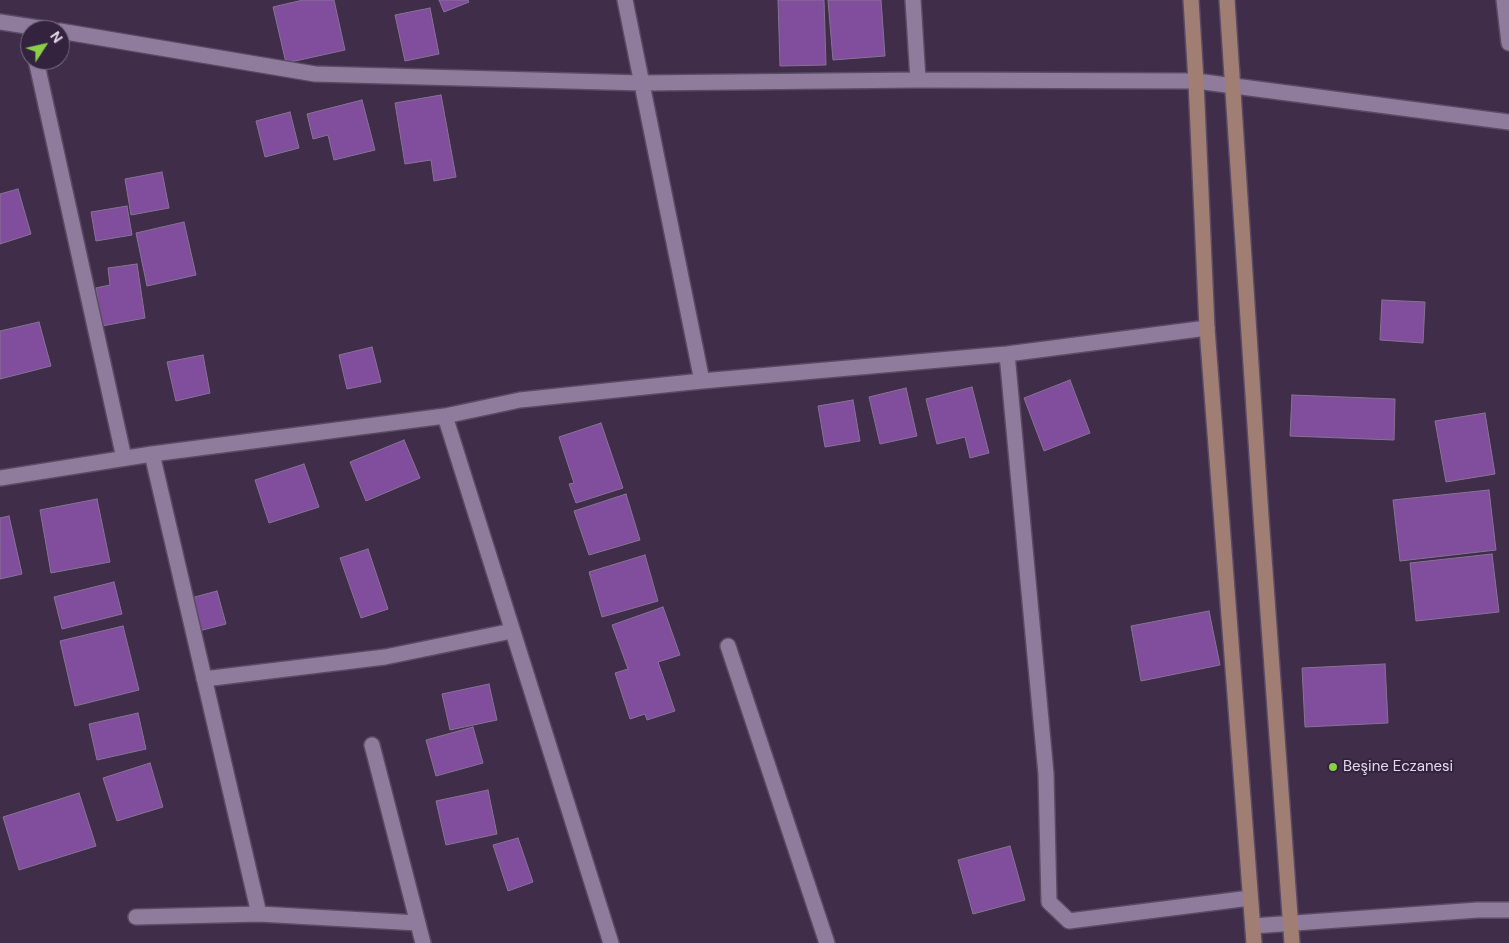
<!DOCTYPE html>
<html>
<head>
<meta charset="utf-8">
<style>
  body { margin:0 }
  #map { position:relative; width:1509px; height:943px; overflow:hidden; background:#3f2d49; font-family:"DM Sans",sans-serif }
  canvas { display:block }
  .north { position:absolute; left:20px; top:20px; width:50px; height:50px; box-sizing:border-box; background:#34233e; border:1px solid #7a6c84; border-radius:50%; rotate:55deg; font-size:14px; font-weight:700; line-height:20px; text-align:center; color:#e4daec }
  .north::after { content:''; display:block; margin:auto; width:18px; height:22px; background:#8ace47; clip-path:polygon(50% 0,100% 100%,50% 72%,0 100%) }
</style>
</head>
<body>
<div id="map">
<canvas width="1509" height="943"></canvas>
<div class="north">N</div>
</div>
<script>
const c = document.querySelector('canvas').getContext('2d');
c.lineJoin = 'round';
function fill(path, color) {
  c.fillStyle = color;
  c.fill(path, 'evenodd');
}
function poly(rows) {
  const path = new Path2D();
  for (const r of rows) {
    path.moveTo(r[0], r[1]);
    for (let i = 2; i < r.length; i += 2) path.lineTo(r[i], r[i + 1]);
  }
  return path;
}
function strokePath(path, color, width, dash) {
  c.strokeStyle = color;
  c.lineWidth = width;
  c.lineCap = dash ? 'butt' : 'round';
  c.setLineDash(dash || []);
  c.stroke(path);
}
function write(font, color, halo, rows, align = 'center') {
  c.font = font + ' "DM Sans",sans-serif';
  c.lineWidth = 4;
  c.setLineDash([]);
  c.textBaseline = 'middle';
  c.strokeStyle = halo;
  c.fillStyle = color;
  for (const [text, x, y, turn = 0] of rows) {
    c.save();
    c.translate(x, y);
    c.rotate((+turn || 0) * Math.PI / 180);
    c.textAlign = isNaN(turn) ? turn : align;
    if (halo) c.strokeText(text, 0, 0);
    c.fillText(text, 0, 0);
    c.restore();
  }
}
const building = poly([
  [303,0,334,0,345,50,286,63,273,7,303,0],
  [439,0,468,0,469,2,444,12,439,0],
  [778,0,824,0,826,65,780,66,778,0],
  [828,0,881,0,885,56,833,60,828,0],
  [430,8,439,54,405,61,395,15,430,8],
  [441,95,456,177,434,181,431,160,405,164,395,103,441,95],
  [362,100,375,150,334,160,328,135,313,139,307,114,362,100],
  [290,112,299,148,265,157,256,121,290,112],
  [162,172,169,208,131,215,125,179,162,172],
  [18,189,31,234,0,244,0,194,18,189],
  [127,206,132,235,96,241,91,212,127,206],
  [184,222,196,275,147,286,136,233,184,222],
  [137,264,145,318,102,326,96,288,110,285,108,268,137,264],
  [1382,300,1425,302,1423,343,1380,340,1382,300],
  [39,322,51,366,0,379,0,331,39,322],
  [372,347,381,382,347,389,339,355,372,347],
  [203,355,210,393,176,401,167,362,203,355],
  [1070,380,1090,433,1044,451,1024,398,1070,380],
  [972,387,989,453,970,458,965,437,937,444,926,399,972,387],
  [906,388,917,436,880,444,869,397,906,388],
  [1292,395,1395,399,1394,440,1290,436,1292,395],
  [853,400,860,441,825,447,818,406,853,400],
  [1485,413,1495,474,1446,482,1435,421,1485,413],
  [601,423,623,488,576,503,569,484,574,483,559,437,601,423],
  [404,440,420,478,366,501,350,462,404,440],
  [304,464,319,507,269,523,255,480,304,464],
  [1489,490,1496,550,1400,561,1393,500,1489,490],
  [626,494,640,540,589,555,574,511,626,494],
  [97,499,110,562,51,573,40,510,97,499],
  [9,516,22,574,0,579,0,518,9,516],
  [368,549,388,609,361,618,340,558,368,549],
  [1492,554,1499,612,1416,621,1410,563,1492,554],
  [645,555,658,601,602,617,589,572,645,555],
  [114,582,122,614,62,629,54,597,114,582],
  [217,591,226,624,199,631,191,598,217,591],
  [663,607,680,655,658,662,675,711,647,720,645,714,630,719,615,673,628,669,612,625,663,607],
  [1209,611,1220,665,1141,681,1131,626,1209,611],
  [123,626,139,690,75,706,60,641,123,626],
  [1385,664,1388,723,1305,727,1302,668,1385,664],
  [489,684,497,720,450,730,442,694,489,684],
  [138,713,146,749,97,760,89,724,138,713],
  [473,727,483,763,436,776,426,740,473,727],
  [150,763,163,807,117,821,103,778,150,763],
  [488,790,497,834,446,845,436,801,488,790],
  [79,793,96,846,19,870,3,817,79,793],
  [518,838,533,882,508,891,493,845,518,838],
  [1010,846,1025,900,973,914,958,860,1010,846]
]);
fill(building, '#804e9c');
strokePath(building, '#877394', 1);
const street = poly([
  [625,0,702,381],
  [913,0,918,80],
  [1504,0,1509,43],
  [0,22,52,30],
  [60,31,315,74,642,83,918,80,1196,81,1509,122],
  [36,60,124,458],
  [1007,354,1046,774,1049,902,1069,921,1250,898],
  [445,416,611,943],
  [152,454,259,914],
  [0,478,152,454,445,416,520,400,702,381,1007,354,1207,328],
  [728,646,827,943],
  [204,679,385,657,512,631],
  [372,745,423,943],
  [136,917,259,914,418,923],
  [1253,926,1478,910,1509,910]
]);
const secondary = poly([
  [1191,0,1196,81,1207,328,1254,943],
  [1227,0,1261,516,1292,943]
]);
strokePath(street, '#5a4b64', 18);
strokePath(secondary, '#5a4b64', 18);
strokePath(street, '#8f7b9c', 15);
strokePath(secondary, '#a17e73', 15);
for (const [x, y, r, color] of [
  [1333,767,5,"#8ace47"]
]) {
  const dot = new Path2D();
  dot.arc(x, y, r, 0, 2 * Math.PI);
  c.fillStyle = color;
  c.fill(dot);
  strokePath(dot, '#34233e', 2);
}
write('15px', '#e4daec', '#34233e', [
  ["Beşine Eczanesi",1343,767]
], 'left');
</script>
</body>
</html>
